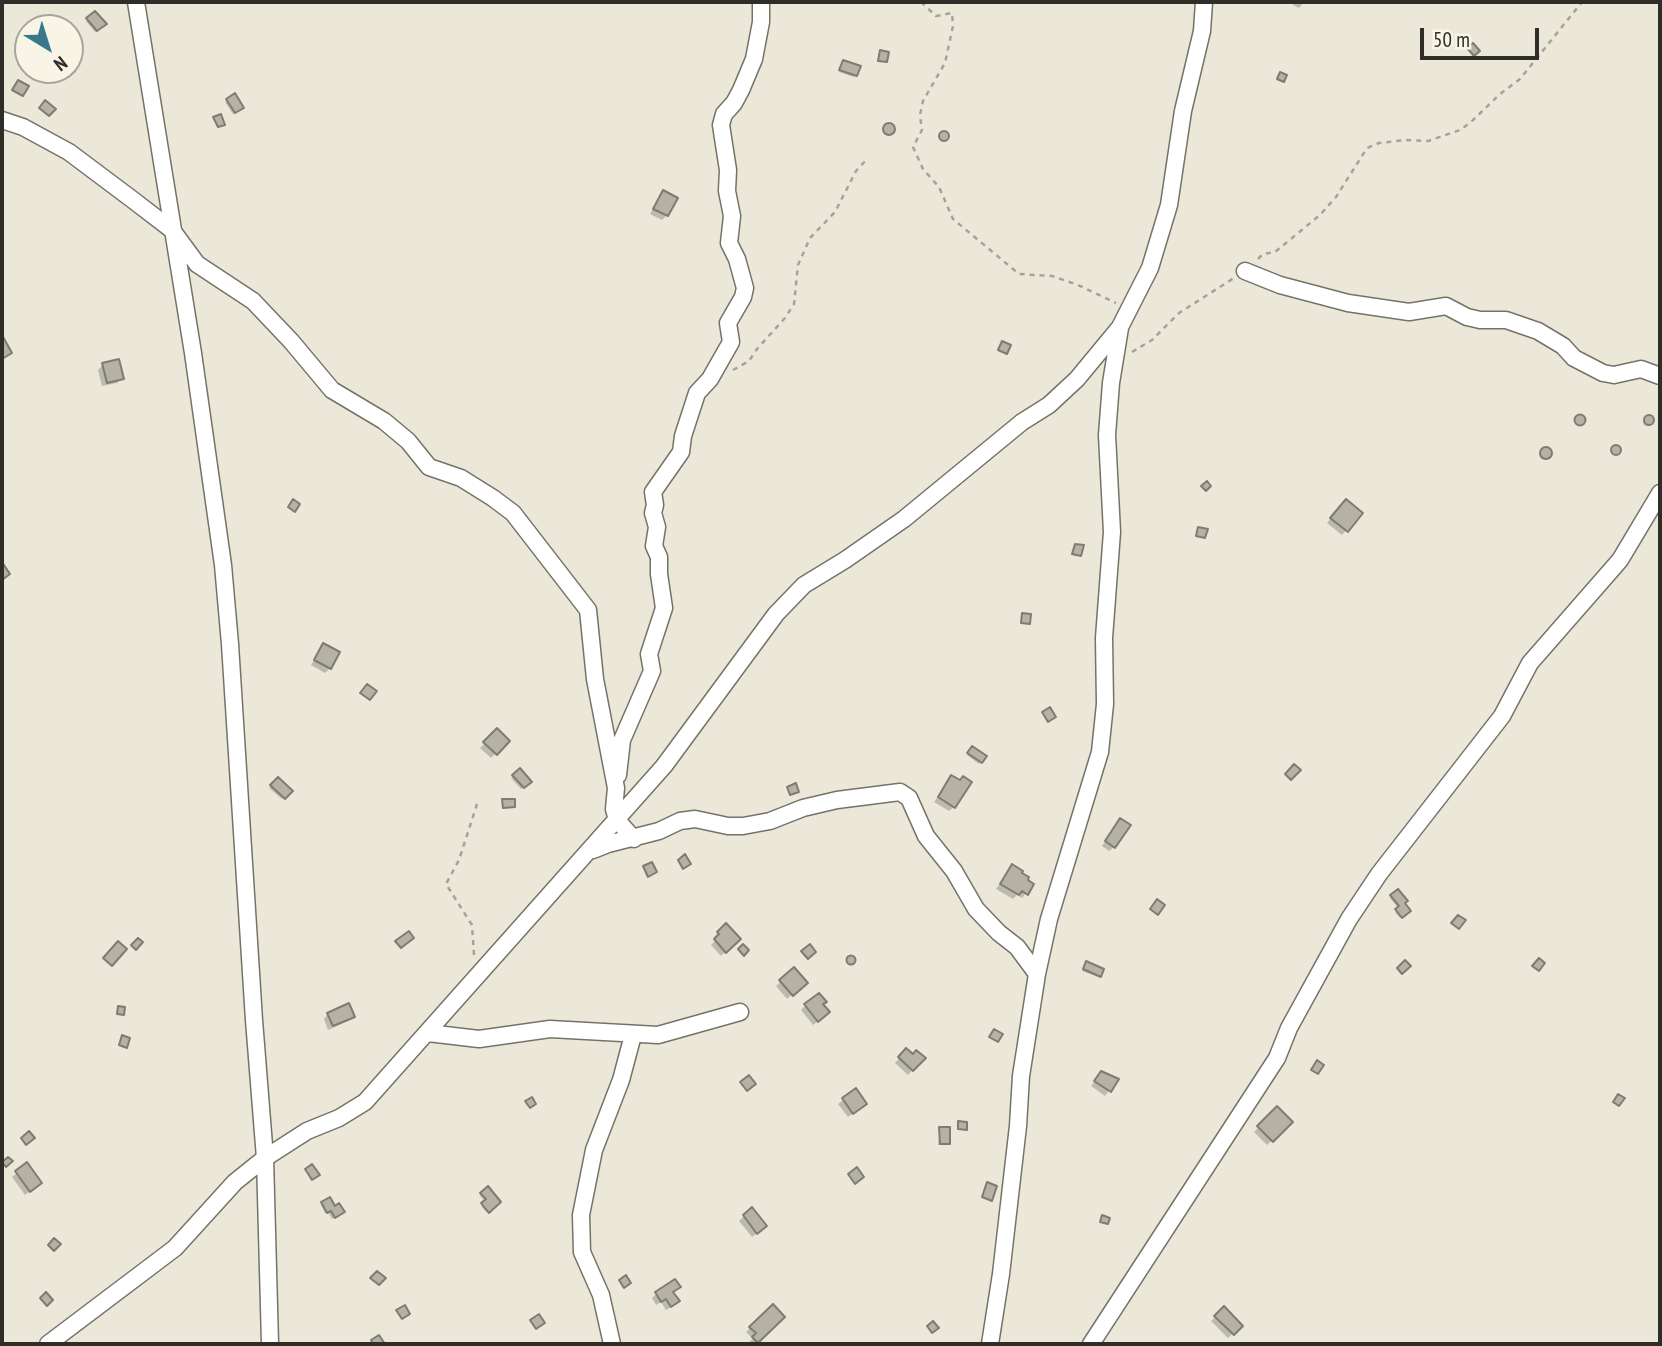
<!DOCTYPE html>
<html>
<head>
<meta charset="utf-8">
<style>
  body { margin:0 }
  #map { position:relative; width:1662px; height:1346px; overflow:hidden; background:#ebe8da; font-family:"PT Sans Narrow",sans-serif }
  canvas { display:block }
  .frame { position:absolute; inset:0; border:4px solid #2e2d28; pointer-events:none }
  .north { position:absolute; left:14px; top:14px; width:70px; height:70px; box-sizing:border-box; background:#f8f5e7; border:2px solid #a7a59b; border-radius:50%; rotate:142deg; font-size:19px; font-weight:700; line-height:28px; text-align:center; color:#2e2d28 }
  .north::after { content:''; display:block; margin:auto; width:24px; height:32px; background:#39778d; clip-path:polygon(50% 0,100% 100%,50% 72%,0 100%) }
  .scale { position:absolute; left:1420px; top:28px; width:119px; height:32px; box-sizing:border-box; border:4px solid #2e2d28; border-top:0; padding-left:9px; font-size:21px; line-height:24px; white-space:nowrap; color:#2e2d28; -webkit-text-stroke:5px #f8f5e7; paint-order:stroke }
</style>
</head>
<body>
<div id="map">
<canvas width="1662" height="1346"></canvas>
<div class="frame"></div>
<div class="north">N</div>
<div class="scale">50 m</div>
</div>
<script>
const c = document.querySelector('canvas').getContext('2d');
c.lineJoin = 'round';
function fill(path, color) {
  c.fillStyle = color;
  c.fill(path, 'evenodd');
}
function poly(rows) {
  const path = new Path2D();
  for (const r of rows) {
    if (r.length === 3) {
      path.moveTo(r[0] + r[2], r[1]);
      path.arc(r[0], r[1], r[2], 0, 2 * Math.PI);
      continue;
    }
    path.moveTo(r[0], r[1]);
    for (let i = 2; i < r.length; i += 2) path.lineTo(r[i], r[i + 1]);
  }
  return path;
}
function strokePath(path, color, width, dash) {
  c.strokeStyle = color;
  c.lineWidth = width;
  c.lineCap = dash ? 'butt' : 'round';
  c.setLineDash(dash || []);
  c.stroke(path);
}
fill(poly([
  [1295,2,1304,2,1299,8,1293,5],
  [95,13,104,24,95,32,86,21],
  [842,64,856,75,854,77,839,72],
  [234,96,240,109,233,114,225,102],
  [888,125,893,126,893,132,885,135,883,131],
  [945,133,946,138,940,141,939,136],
  [663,192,667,215,662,220,650,214],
  [103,365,122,378,117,383,102,386,98,370],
  [1579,421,4.5],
  [1647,422,4],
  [1617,447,1619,449,1613,455,1611,451],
  [1544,455,4.5],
  [1341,506,1360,514,1342,535,1327,523],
  [324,645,330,668,325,673,311,665],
  [497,731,508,741,491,758,480,748],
  [972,748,985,757,979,764,967,755],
  [519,770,529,781,521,789,511,778],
  [952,777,954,807,949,811,934,802],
  [278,779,290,791,282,799,269,788],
  [1116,825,1114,847,1109,851,1102,846],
  [1012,866,1026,893,1022,898,1017,895,1013,899,996,889],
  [1398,892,1409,911,1400,918,1395,912,1399,909,1390,898],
  [726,926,738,939,721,956,711,945,716,940,714,937],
  [853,958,853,961,848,964,846,960],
  [1085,965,1099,976,1098,977,1082,971],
  [794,970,805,983,787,999,776,986],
  [821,1004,823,1017,813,1025,801,1010,805,1006],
  [328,1014,353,1016,348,1021,328,1030,324,1019],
  [906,1051,912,1056,923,1058,908,1075,895,1063],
  [1101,1073,1117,1080,1105,1096,1091,1086],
  [855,1090,860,1108,848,1117,838,1104],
  [1277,1108,1291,1122,1267,1145,1254,1132],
  [940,1129,949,1143,947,1145,938,1145],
  [27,1165,35,1187,25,1195,12,1177],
  [487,1189,499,1202,487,1213,481,1206,486,1202,480,1196],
  [322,1204,341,1214,332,1219,328,1212,325,1213,321,1205],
  [744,1216,760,1231,752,1237,739,1221],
  [672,1293,673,1306,666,1310,661,1302,656,1305,652,1298,656,1294],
  [773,1306,783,1317,755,1344,751,1344,749,1342,753,1339,746,1332],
  [1224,1309,1241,1326,1228,1338,1211,1321]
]), '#0003');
const building = poly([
  [95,11,107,24,97,31,86,18,95,11],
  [1473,43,1480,51,1474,56,1467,48,1473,43],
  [880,50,889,52,887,62,878,61,880,50],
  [843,60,861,66,857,76,839,70,843,60],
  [70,65,75,71,68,77,63,70,70,70,70,65],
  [1280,72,1287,75,1284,82,1277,79,1280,72],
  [18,80,29,86,23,96,12,90,18,80],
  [235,93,244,108,235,113,226,99,235,93],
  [45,100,56,109,49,116,39,108,45,100],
  [221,114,225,125,218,127,213,117,221,114],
  [889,129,6],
  [944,136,5],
  [663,190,678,198,668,216,653,209,663,190],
  [2,335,12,353,2,359,2,335],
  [1002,341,1011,345,1007,354,998,350,1002,341],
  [119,359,124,379,107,383,102,363,119,359],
  [1580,420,5.5],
  [1649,420,5],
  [1616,450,5],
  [1546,453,6],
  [1207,481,1211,486,1206,491,1201,486,1207,481],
  [293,499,300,504,295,512,288,507,293,499],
  [1346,499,1363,513,1348,532,1330,518,1346,499],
  [1198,527,1208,529,1205,538,1196,536,1198,527],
  [1075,544,1084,545,1081,556,1072,554,1075,544],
  [2,562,10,574,2,580,2,562],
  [1022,613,1031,614,1030,624,1021,623,1022,613],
  [323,643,340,652,331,669,314,660,323,643],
  [367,684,377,691,370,700,360,693,367,684],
  [1050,707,1056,717,1048,722,1042,712,1050,707],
  [497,728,510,741,497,755,483,742,497,728],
  [972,746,987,756,982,763,967,753,972,746],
  [1294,764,1301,770,1291,780,1285,774,1294,764],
  [520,768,532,782,524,788,512,775,520,768],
  [951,775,960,780,963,776,972,782,955,808,938,797,951,775],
  [278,777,293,791,285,799,270,785,278,777],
  [796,783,799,792,790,795,787,787,796,783],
  [502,799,515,799,515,807,503,808,502,799],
  [1120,818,1131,825,1115,848,1105,841,1120,818],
  [685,854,691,864,683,869,678,860,685,854],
  [652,862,657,872,648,877,643,866,652,862],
  [1012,864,1023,871,1022,873,1029,877,1028,880,1034,884,1028,895,1022,891,1019,895,1000,884,1012,864],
  [1398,889,1408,901,1405,903,1411,911,1402,918,1395,909,1399,906,1390,895,1398,889],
  [1157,899,1165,905,1158,915,1150,909,1157,899],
  [1458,915,1466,920,1459,929,1451,923,1458,915],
  [726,923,741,939,726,953,714,939,719,934,717,932,726,923],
  [409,931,414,938,401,948,395,941,409,931],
  [138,938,143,942,136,950,131,945,138,938],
  [118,941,127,949,112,966,103,958,118,941],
  [743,944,749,950,744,956,738,949,743,944],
  [810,944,816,952,808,959,801,951,810,944],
  [851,960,4.5],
  [1539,958,1545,963,1539,971,1532,966,1539,958],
  [1405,960,1411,966,1402,974,1397,968,1405,960],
  [1086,961,1104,969,1101,977,1083,969,1086,961],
  [794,967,808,983,793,996,779,980,794,967],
  [819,993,827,1002,823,1004,830,1012,818,1022,804,1004,819,993],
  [349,1003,355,1017,333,1026,327,1013,349,1003],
  [118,1006,125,1007,124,1015,117,1014,118,1006],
  [994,1029,1003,1034,998,1042,989,1037,994,1029],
  [122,1035,130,1038,127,1048,119,1045,122,1035],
  [906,1048,913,1054,916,1050,926,1058,913,1071,898,1057,906,1048],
  [1317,1060,1324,1065,1318,1074,1311,1070,1317,1060],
  [1101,1071,1119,1079,1111,1092,1094,1081,1101,1071],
  [749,1075,756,1084,747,1091,740,1082,749,1075],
  [856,1088,867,1104,853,1114,842,1098,856,1088],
  [1618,1094,1625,1098,1619,1106,1613,1102,1618,1094],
  [532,1097,536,1104,530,1108,525,1101,532,1097],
  [1277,1106,1293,1122,1273,1142,1257,1126,1277,1106],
  [958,1121,967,1122,967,1130,958,1129,958,1121],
  [939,1127,950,1127,950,1144,940,1144,939,1127],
  [29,1131,35,1138,26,1145,21,1138,29,1131],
  [8,1157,13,1161,6,1167,2,1162,8,1157],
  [27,1162,42,1183,30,1192,15,1171,27,1162],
  [312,1164,320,1175,312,1180,305,1169,312,1164],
  [857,1167,864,1177,855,1184,848,1174,857,1167],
  [987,1182,997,1186,992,1201,982,1197,987,1182],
  [488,1186,501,1202,489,1213,481,1203,486,1199,480,1193,488,1186],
  [330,1197,335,1206,339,1203,345,1212,335,1218,331,1211,327,1213,321,1202,330,1197],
  [752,1207,767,1226,757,1234,743,1215,752,1207],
  [1102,1215,1110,1218,1108,1224,1100,1222,1102,1215],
  [54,1238,61,1244,54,1251,48,1245,54,1238],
  [377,1271,386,1278,379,1285,370,1278,377,1271],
  [626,1275,631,1283,624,1288,619,1280,626,1275],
  [675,1279,681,1287,673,1292,680,1301,671,1307,666,1299,661,1302,655,1292,675,1279],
  [46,1292,53,1300,47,1306,40,1298,46,1292],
  [773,1304,785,1317,758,1343,752,1337,756,1333,749,1327,773,1304],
  [405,1305,410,1314,402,1319,396,1310,405,1305],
  [1224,1306,1243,1326,1234,1335,1214,1316,1224,1306],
  [539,1314,545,1323,536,1329,530,1320,539,1314],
  [933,1321,939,1328,932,1333,927,1326,933,1321],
  [379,1335,385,1344,373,1344,371,1340,379,1335]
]);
fill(building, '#b5b2a5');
strokePath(building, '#7e7c70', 2);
const minor = poly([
  [136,2,193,353,223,565,230,644,254,1020,265,1158,270,1344],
  [2,120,23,127,69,152,133,200,172,230,197,264,253,301,291,341,332,390,384,421,408,441,429,467,461,478,493,498,513,513,588,610,595,679,616,788,614,809,617,820,634,839],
  [1245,271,1280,285,1348,303,1409,312,1446,306,1467,317,1480,320,1506,320,1538,331,1563,346,1574,358,1603,373,1614,375,1641,369,1660,376],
  [618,775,622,740,652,671,649,654,664,608,659,574,659,557,654,546,657,527,653,513,655,505,653,492,681,452,683,436,697,393,710,379,731,342,728,323,743,297,745,288,737,259,729,243,732,216,727,191,728,170,721,125,724,114,734,103,741,90,754,59,761,22,761,2],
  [593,850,608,844,659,831,680,821,695,819,728,826,743,826,770,821,803,808,837,800,900,792,909,798,926,836,954,871,976,909,999,933,1017,947,1037,974],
  [428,1033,479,1039,550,1029,658,1035,740,1012],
  [48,1344,175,1248,235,1182,265,1158,307,1131,339,1118,365,1102,664,766,776,614,804,585,845,560,904,519,1022,422,1049,405,1077,379,1120,327,1150,268,1169,205,1183,111,1202,31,1204,2],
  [612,1344,601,1295,582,1252,581,1215,594,1150,621,1080,633,1035],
  [990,1344,1001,1274,1018,1126,1021,1076,1037,974,1049,919,1100,752,1105,704,1104,638,1112,532,1107,435,1111,383,1120,328],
  [1091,1344,1277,1058,1289,1028,1349,919,1379,874,1502,716,1530,663,1620,560,1660,493]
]);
strokePath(minor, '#757367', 19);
strokePath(poly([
  [921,2,936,16,952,13,953,26,945,63,923,101,920,115,922,130,913,147,923,169,939,187,953,219,1019,274,1052,276,1078,285,1116,303],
  [1258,259,1263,254,1275,252,1320,215,1336,197,1367,148,1379,143,1406,140,1428,141,1460,130,1471,122,1500,94,1520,79,1582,2],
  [1132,352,1152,340,1179,313,1234,278],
  [733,370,749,361,757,349,785,318,794,304,798,265,810,238,835,212,856,171,868,158],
  [474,955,472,925,446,884,459,860,477,804]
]), '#a5a398', 2.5, [5, 5]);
strokePath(minor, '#fff', 16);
</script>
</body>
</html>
